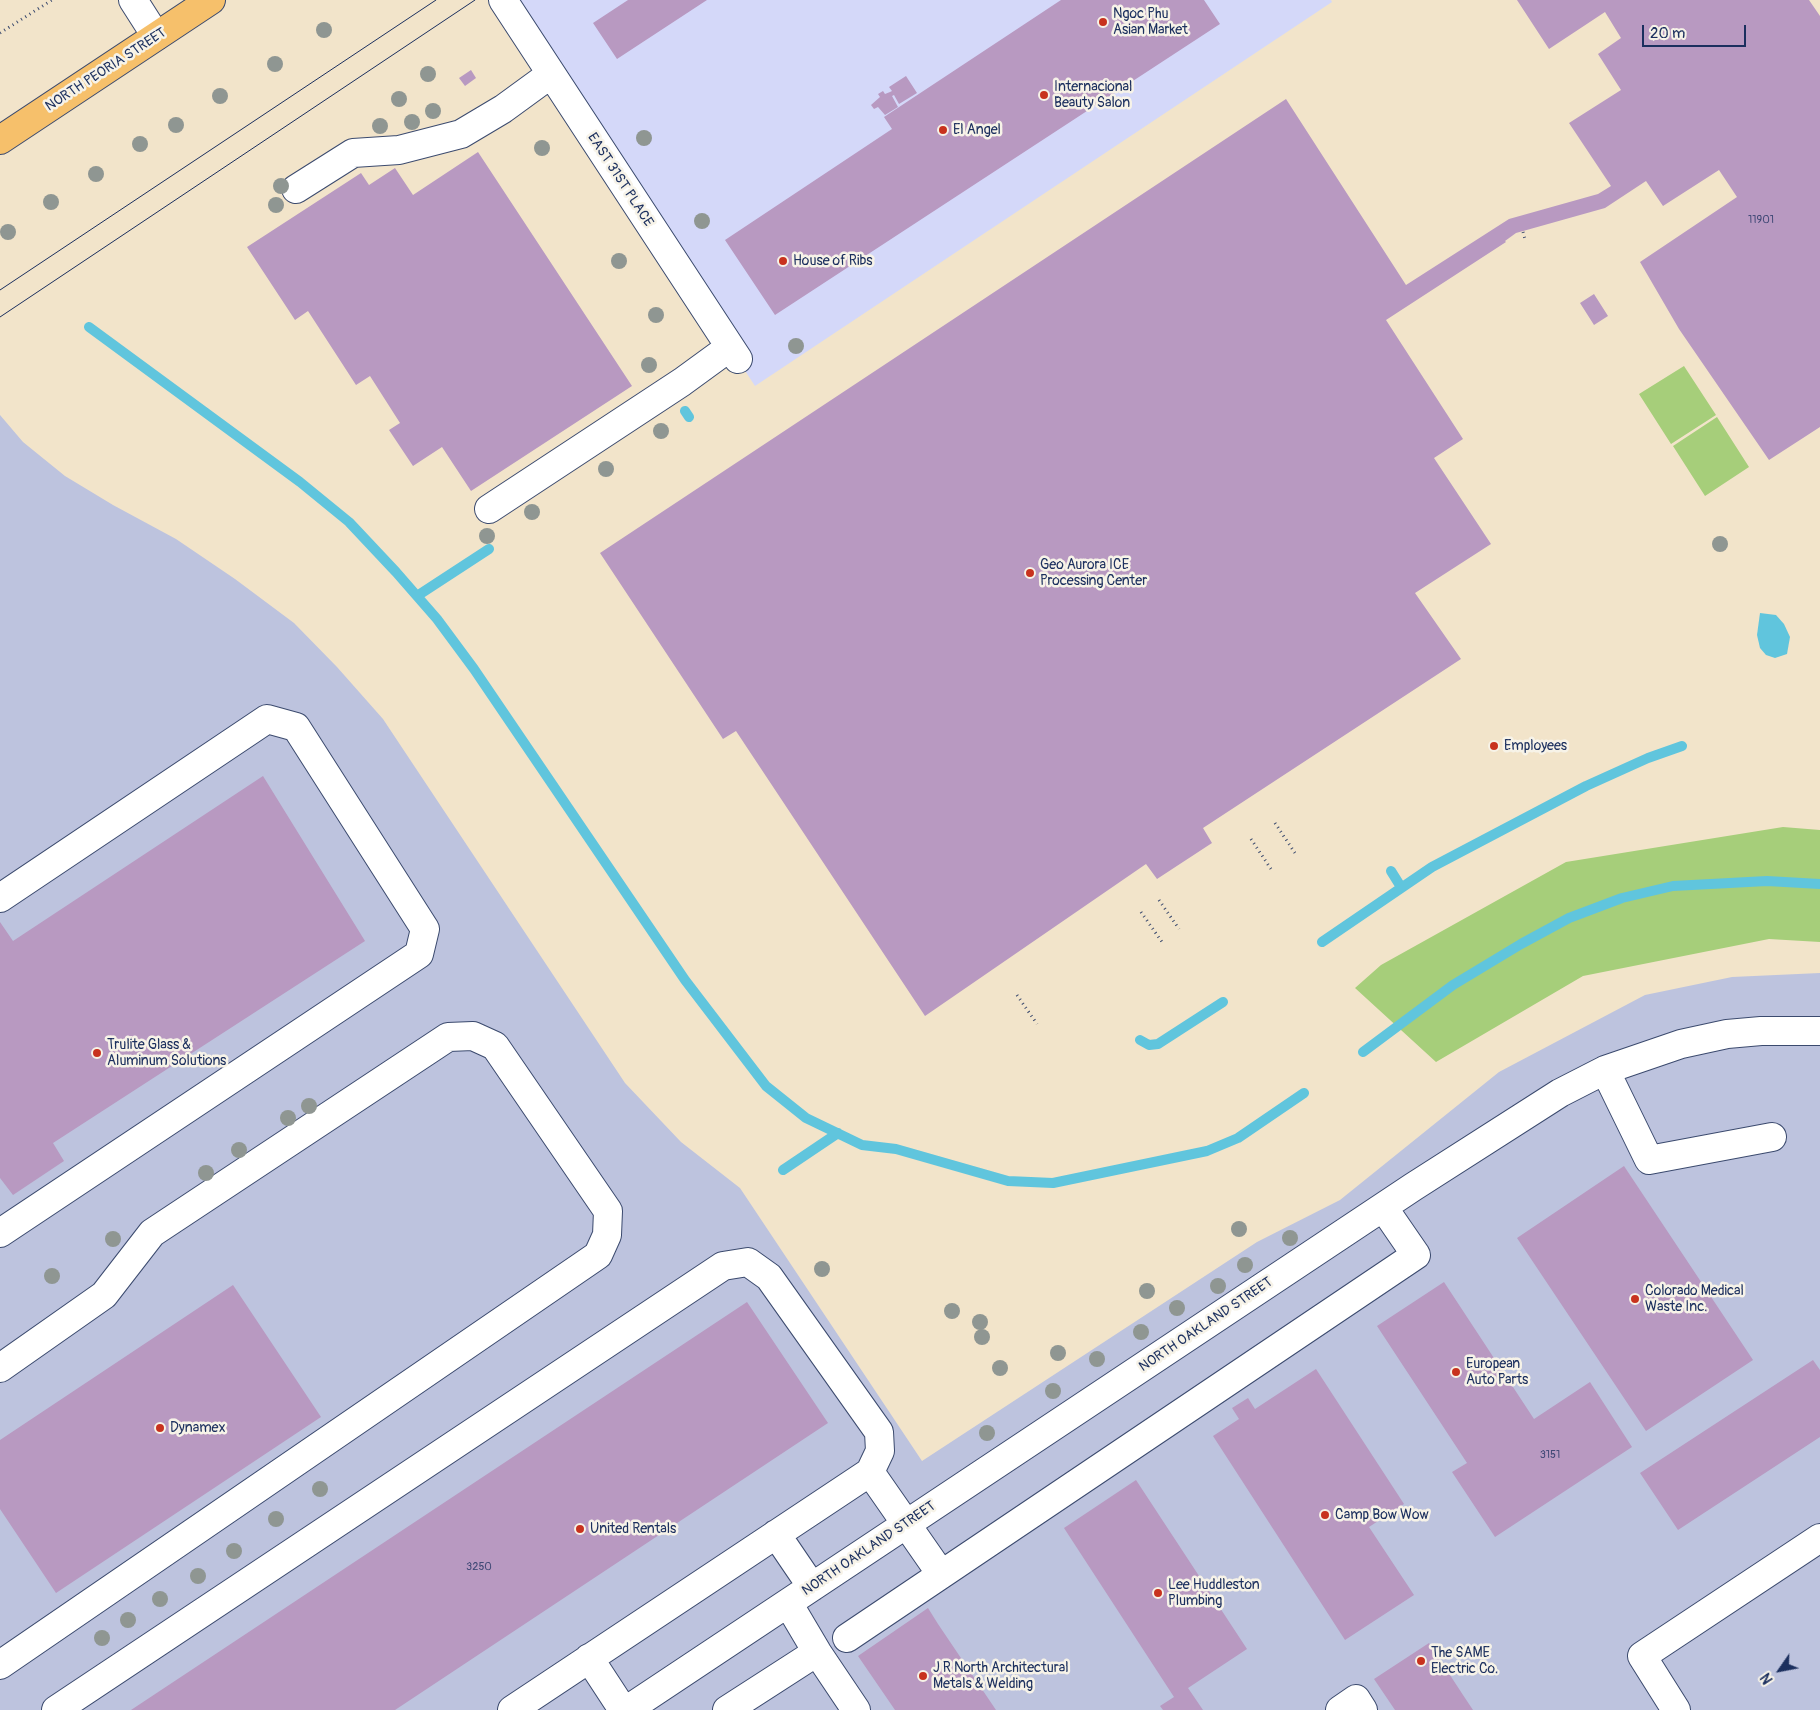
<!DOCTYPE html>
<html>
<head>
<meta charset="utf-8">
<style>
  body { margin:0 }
  #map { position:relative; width:1820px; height:1710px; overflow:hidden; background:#f2e4ca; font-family:Pangolin,sans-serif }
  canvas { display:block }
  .north { position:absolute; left:1755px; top:1645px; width:50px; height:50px; -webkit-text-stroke:4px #f7f3e8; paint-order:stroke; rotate:237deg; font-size:14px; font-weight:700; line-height:20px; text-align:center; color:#1b2f5e }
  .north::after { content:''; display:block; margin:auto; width:18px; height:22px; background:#1b2f5e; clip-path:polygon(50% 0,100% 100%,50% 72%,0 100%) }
  .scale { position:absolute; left:1642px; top:25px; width:104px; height:22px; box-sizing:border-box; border:2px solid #1b2f5e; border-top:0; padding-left:6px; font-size:15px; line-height:18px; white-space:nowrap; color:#1b2f5e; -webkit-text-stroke:4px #f7f3e8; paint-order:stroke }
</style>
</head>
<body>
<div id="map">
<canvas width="1820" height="1710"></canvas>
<div class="north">N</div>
<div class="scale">20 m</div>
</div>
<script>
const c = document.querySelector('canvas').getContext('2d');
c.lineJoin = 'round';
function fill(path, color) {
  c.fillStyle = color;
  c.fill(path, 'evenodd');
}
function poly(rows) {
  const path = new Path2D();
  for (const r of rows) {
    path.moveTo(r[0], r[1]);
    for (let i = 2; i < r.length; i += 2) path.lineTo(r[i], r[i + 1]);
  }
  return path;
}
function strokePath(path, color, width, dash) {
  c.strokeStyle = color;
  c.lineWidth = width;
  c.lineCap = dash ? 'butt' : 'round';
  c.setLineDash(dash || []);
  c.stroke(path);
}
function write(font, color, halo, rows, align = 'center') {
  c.font = font + ' Pangolin,sans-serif';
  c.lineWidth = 5;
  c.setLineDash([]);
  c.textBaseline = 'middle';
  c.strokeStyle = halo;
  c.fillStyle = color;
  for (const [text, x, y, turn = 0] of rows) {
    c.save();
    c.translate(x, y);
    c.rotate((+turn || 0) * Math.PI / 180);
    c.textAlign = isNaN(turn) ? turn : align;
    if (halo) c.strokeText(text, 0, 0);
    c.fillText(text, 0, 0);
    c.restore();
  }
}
fill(poly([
  [503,0,1331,0,1332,2,755,386]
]), '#d4d8f9');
fill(poly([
  [0,415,23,442,65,476,113,505,176,539,235,579,294,623,337,667,383,719,625,1083,681,1142,740,1188,922,1461,1257,1242,1340,1200,1499,1072,1645,995,1732,977,1820,973,1820,1710,0,1710]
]), '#bdc3de');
fill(poly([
  [1684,366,1716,415,1671,444,1639,394],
  [1717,417,1749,467,1705,496,1673,446],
  [1783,827,1820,830,1820,942,1769,939,1583,976,1436,1062,1355,988,1381,965,1566,862]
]), '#a6ce7a');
fill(poly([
  [1760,613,1776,615,1784,624,1790,637,1787,654,1775,658,1766,655,1760,648,1757,635]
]), '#60c5dd');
strokePath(poly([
  [89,327,300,482,349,522,396,572,437,619,474,669,685,980,766,1086,806,1118,862,1145,896,1149,1008,1181,1053,1183,1207,1151,1238,1138,1304,1093],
  [685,411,689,417],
  [417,596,489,549],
  [1391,871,1401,887],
  [1322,942,1432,867,1586,786,1648,758,1682,746],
  [1140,1040,1149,1045,1158,1044,1223,1002],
  [1363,1052,1453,985,1521,944,1569,918,1622,898,1673,886,1767,881,1820,884],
  [783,1170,838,1133]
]), '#60c5dd', 10);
fill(poly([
  [628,0,707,0,617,59,593,23],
  [1061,0,1204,0,1220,24,775,315,725,240,892,129,884,117],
  [1517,0,1809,0,1820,16,1820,427,1769,460,1679,329,1640,262,1737,197,1719,170,1663,206,1646,181,1605,208,1516,233,1505,241,1506,242,1386,320,1463,439,1434,458,1491,544,1415,593,1461,659,1203,828,1212,843,1157,879,1146,864,925,1016,736,731,723,739,600,553,1286,99,1406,285,1509,219,1598,194,1611,186,1569,123,1621,90,1598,54,1621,38,1605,12,1549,49],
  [471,70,476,78,465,86,459,78],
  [906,76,917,93,899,104,894,95,892,96,898,107,885,115,878,107,874,109,871,105,880,97,878,94,883,91,885,94,890,92,892,91,889,87],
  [478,152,632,386,471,491,442,447,413,466,389,430,400,423,370,376,356,385,308,311,295,320,247,247,361,173,369,185,395,168,413,195],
  [1594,294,1608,316,1594,325,1580,303],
  [263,776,365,941,53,1143,64,1161,13,1195,0,1178,0,922,13,941],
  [1624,1166,1753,1360,1646,1431,1517,1238],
  [1444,1282,1534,1419,1590,1382,1632,1447,1495,1537,1452,1472,1467,1463,1377,1326],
  [233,1285,321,1417,56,1593,0,1509,0,1440],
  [747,1302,828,1423,395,1710,131,1710],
  [1813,1360,1820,1370,1820,1437,1678,1530,1640,1473],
  [1316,1369,1404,1504,1369,1527,1414,1595,1345,1640,1213,1436,1239,1419,1232,1408,1248,1398,1255,1409],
  [1136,1480,1247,1649,1188,1688,1203,1710,1163,1710,1160,1706,1174,1697,1064,1528],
  [928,1608,938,1624,996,1710,895,1710,858,1656],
  [1429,1643,1463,1695,1473,1710,1395,1710,1374,1679]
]), '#b899c1');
const minor = poly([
  [133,0,156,36],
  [503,0,738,359],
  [296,189,353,153,399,150,461,134,503,109,551,74],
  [489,509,682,382,730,347],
  [0,898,267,719,296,727,425,929,419,954,0,1233],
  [1605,1070,1649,1160,1772,1137],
  [0,1368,104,1295,152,1233,448,1037,473,1036,495,1046,608,1211,607,1235,598,1255,0,1665],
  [776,1534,812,1587],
  [788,1603,817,1652,856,1710],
  [847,1638,1416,1255,1383,1207],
  [589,1658,623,1710],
  [56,1710,723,1266,748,1262,769,1277,879,1432,880,1451,870,1472,941,1574],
  [512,1710,870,1472],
  [627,1710,1413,1187,1560,1093,1605,1070,1681,1044,1727,1034,1761,1031,1820,1031],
  [727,1710,817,1652],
  [1340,1710,1356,1699,1363,1710],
  [1676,1710,1642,1656,1820,1538]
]);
const major = poly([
  [0,140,211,0]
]);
strokePath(minor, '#3b4a6e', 30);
strokePath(major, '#3b4a6e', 30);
strokePath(poly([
  [0,33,52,0],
  [1523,232,1525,239],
  [1275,823,1295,853],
  [1251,839,1271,869],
  [1159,900,1179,929],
  [1141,912,1162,942],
  [1017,995,1037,1024]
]), '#3b4a6e', 3, [1, 4]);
strokePath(minor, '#fff', 28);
strokePath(major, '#f6c06b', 28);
strokePath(poly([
  [0,290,436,0],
  [0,317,475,0]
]), '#1b2f5e', 1);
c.fillStyle = '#8f9692';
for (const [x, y] of [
  [324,30],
  [275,64],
  [428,74],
  [220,96],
  [399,99],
  [433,111],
  [412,122],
  [176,125],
  [380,126],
  [644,138],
  [140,144],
  [542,148],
  [96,174],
  [281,186],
  [51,202],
  [276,205],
  [702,221],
  [8,232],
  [619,261],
  [656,315],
  [796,346],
  [649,365],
  [661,431],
  [606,469],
  [532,512],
  [487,536],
  [1720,544],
  [309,1106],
  [288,1118],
  [239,1150],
  [206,1173],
  [1239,1229],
  [1290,1238],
  [113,1239],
  [1245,1265],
  [822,1269],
  [52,1276],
  [1218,1286],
  [1147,1291],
  [1177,1308],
  [952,1311],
  [980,1322],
  [1141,1332],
  [982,1337],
  [1058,1353],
  [1097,1359],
  [1000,1368],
  [1053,1391],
  [987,1433],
  [320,1489],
  [276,1519],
  [234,1551],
  [198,1576],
  [160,1599],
  [128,1620],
  [102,1638]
]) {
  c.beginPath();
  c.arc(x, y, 8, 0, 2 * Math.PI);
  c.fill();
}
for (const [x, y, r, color] of [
  [1103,22,5,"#c8321e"],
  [1044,95,5,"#c8321e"],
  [943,130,5,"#c8321e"],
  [783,261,5,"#c8321e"],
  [1030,573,5,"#c8321e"],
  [1494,746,5,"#c8321e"],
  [97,1053,5,"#c8321e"],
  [1635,1299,5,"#c8321e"],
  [1456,1372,5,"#c8321e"],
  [160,1428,5,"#c8321e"],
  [1325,1515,5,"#c8321e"],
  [580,1529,5,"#c8321e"],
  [1158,1593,5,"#c8321e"],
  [1421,1661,5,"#c8321e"],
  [923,1676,5,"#c8321e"]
]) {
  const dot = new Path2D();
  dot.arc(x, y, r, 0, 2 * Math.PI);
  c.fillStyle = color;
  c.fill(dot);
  strokePath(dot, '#f7f3e8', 2);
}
write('11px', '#424a77', null, [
  ["11901",1761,220],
  ["3151",1550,1455],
  ["3250",479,1567]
]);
write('14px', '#1b2f5e', '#f7f3e8', [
  ["Ngoc Phu",1113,14],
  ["Asian Market",1113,30],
  ["Internacional",1054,87],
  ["Beauty Salon",1054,103],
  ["El Angel",953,130],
  ["House of Ribs",793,261],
  ["Geo Aurora ICE",1040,565],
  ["Processing Center",1040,581],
  ["Employees",1504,746],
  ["Trulite Glass &",107,1045],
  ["Aluminum Solutions",107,1061],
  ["Colorado Medical",1645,1291],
  ["Waste Inc.",1645,1307],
  ["European",1466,1364],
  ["Auto Parts",1466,1380],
  ["Dynamex",170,1428],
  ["Camp Bow Wow",1335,1515],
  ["United Rentals",590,1529],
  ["Lee Huddleston",1168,1585],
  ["Plumbing",1168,1601],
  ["The SAME",1431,1653],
  ["Electric Co.",1431,1669],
  ["J R North Architectural",933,1668],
  ["Metals & Welding",933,1684]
], 'left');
write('14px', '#1b2f5e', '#f7f3e8', [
  ["NORTH PEORIA STREET",106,70,-33],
  ["EAST 31ST PLACE",620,180,57],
  ["NORTH OAKLAND STREET",1206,1325,-34],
  ["NORTH OAKLAND STREET",869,1549,-34]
]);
</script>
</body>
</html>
